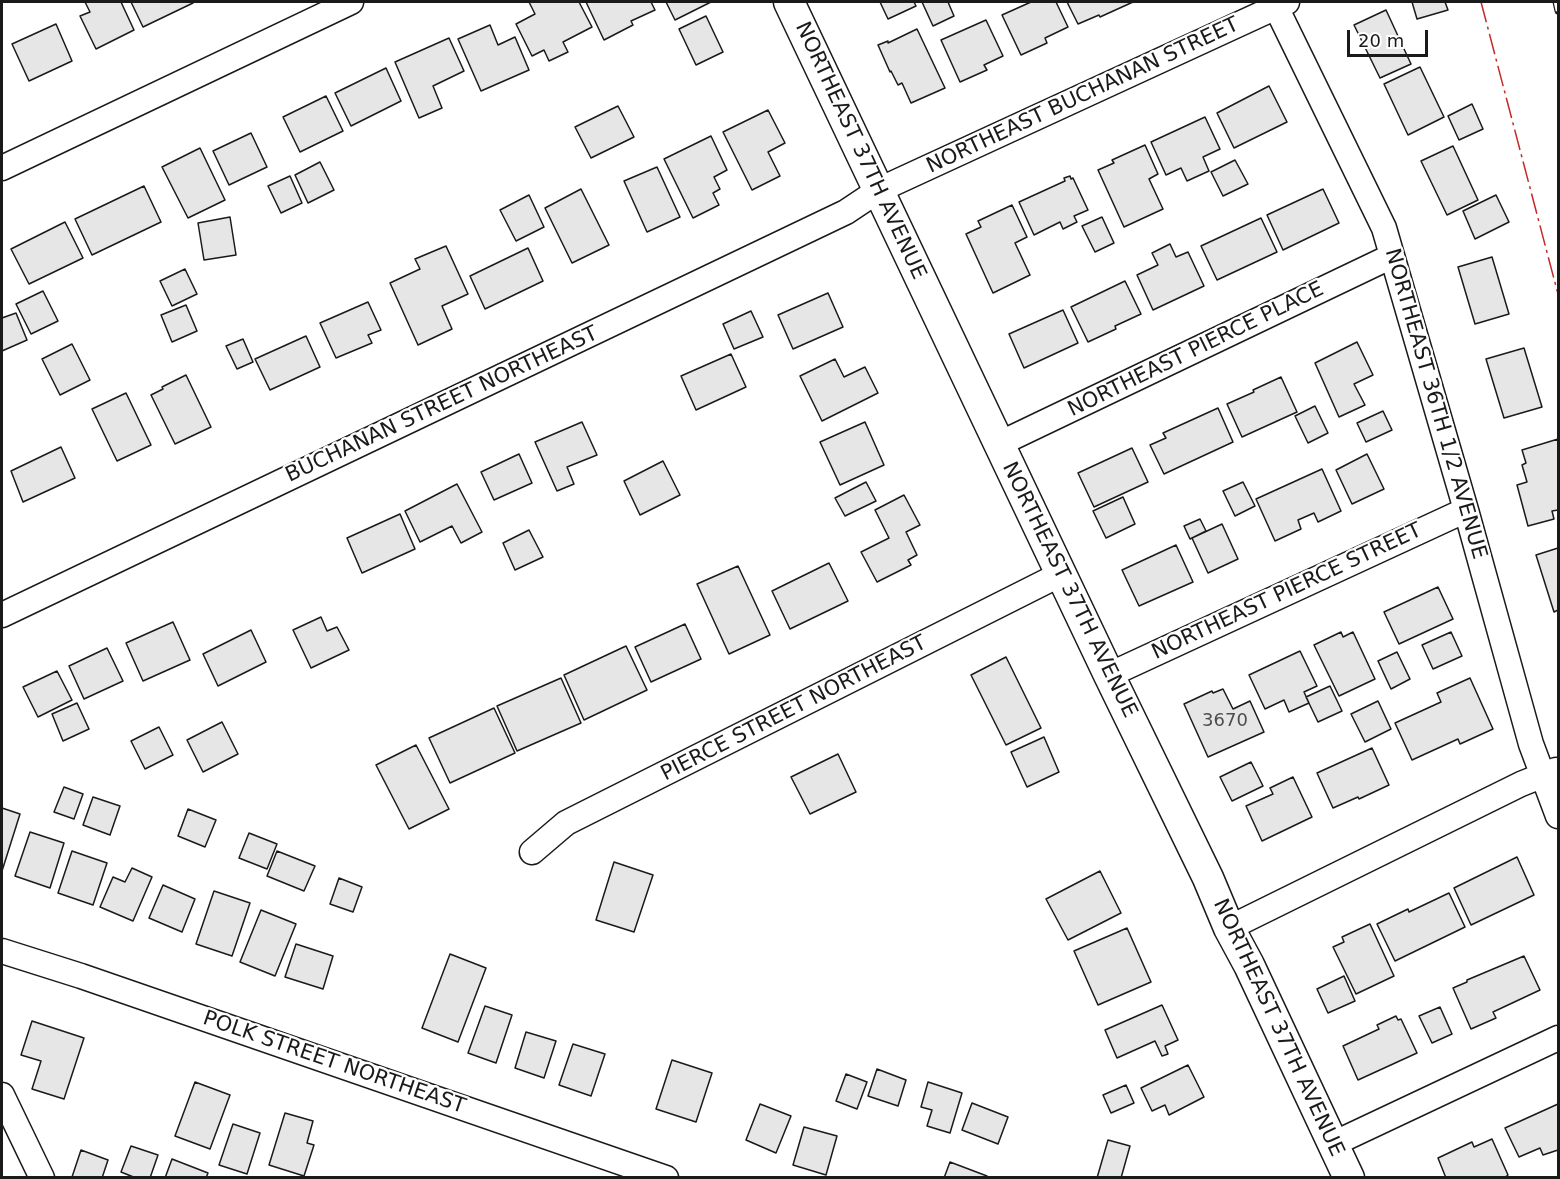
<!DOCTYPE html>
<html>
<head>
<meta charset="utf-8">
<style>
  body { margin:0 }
  #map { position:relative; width:1560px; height:1179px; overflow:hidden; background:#fff; font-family:"DejaVu Sans",sans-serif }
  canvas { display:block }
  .frame { position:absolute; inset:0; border:3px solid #1a1a1a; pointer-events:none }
  .scale { position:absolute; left:1347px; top:30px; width:81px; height:27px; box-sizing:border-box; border:3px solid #1a1a1a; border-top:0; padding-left:8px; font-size:18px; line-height:21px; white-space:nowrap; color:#1a1a1a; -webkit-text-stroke:4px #fff; paint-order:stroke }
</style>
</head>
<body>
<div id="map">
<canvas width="1560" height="1179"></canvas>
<div class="frame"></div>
<div class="scale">20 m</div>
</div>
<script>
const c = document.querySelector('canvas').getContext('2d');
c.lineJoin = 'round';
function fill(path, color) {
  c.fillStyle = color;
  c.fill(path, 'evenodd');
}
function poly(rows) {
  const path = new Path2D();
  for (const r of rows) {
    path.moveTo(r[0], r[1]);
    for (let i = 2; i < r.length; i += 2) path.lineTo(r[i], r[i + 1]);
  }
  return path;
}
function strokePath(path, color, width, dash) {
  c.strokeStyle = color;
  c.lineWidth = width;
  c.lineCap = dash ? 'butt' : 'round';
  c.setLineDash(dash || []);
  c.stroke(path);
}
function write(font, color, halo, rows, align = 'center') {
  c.font = font + ' "DejaVu Sans",sans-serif';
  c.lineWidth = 4.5;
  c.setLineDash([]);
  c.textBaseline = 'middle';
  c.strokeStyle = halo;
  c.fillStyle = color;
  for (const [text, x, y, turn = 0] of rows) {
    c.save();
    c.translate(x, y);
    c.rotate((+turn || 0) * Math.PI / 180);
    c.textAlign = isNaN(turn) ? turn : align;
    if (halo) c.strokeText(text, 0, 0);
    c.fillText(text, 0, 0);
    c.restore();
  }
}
const building = poly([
  [85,2,121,2,134,30,96,49,80,16,90,12,85,2],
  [131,2,192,2,193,3,143,27,131,2],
  [529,2,579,2,592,27,563,42,568,52,549,61,544,50,532,56,516,24,535,14,529,2],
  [586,2,651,2,655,10,631,21,633,25,604,40,586,2],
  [666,2,711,2,675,20,666,2],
  [880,2,914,2,916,6,888,19,880,2],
  [922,2,948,2,954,16,933,26,922,2],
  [1031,2,1056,2,1068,27,1045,38,1047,43,1021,55,1002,15,1031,2],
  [1067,2,1133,2,1100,17,1099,15,1078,24,1067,2],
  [1412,2,1445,2,1448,10,1417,19,1412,2],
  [1386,10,1411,64,1380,78,1354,25,1386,10],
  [706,16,723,52,696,65,679,29,706,16],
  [986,20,1003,56,984,65,987,70,960,82,941,40,986,20],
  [56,24,72,61,29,81,12,44,56,24],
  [490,25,498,45,515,37,529,70,481,91,458,39,490,25],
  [917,29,945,88,911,103,902,83,898,85,891,71,890,72,878,45,888,41,888,43,917,29],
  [449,38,464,71,433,86,442,108,419,118,395,62,449,38],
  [1420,67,1444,117,1408,135,1384,84,1420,67],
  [386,68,401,101,351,126,335,93,386,68],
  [1269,86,1287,122,1234,148,1217,113,1269,86],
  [326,96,343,131,300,152,283,117,326,96],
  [1472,104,1483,129,1459,140,1448,116,1472,104],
  [618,106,634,137,591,158,575,127,618,106],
  [768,110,785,143,768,152,780,176,752,190,723,132,768,110],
  [1205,117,1220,149,1203,157,1209,171,1187,181,1181,168,1166,175,1151,142,1205,117],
  [251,133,267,167,229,185,213,151,251,133],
  [711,136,727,170,714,177,720,189,713,193,719,205,693,218,664,159,711,136],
  [1145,145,1158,174,1149,179,1163,209,1124,227,1098,170,1114,163,1112,160,1145,145],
  [1453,146,1478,200,1447,215,1421,161,1453,146],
  [200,148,225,200,188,218,162,167,200,148],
  [1235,160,1248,184,1223,196,1211,172,1235,160],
  [320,162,334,190,308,203,295,175,320,162],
  [657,167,680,217,647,232,624,181,657,167],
  [290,176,302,203,281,213,268,186,290,176],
  [1070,176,1071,179,1073,178,1088,210,1074,216,1077,222,1063,229,1060,222,1034,235,1019,202,1065,181,1064,178,1070,176],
  [144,186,161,222,92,255,75,219,144,186],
  [581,189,609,245,572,263,545,208,581,189],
  [1323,189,1339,223,1283,250,1267,215,1323,189],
  [529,195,544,227,516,241,500,210,529,195],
  [1496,195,1509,222,1475,239,1463,211,1496,195],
  [1012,205,1027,237,1015,243,1030,275,993,293,966,234,981,227,978,221,1012,205],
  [230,217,236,255,204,260,198,223,230,217],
  [1102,217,1114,243,1095,252,1082,226,1102,217],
  [1261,218,1277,252,1217,280,1201,246,1261,218],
  [65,222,83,258,29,284,11,249,65,222],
  [1170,244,1176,257,1188,252,1204,286,1153,310,1137,275,1158,265,1152,253,1170,244],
  [446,246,468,294,442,306,452,329,418,345,390,283,420,269,415,259,446,246],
  [528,248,543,281,485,309,470,276,528,248],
  [1492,257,1509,314,1475,324,1458,267,1492,257],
  [185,269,197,294,172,306,160,281,185,269],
  [1125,281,1141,314,1115,326,1116,329,1088,342,1071,307,1125,281],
  [43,291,58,321,31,334,16,304,43,291],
  [828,293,843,327,793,349,778,315,828,293],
  [368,302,381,330,368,335,372,343,336,358,320,323,368,302],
  [186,305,197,331,172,342,161,315,186,305],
  [1063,310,1078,343,1024,368,1009,334,1063,310],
  [751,311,763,337,734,349,723,324,751,311],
  [16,313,27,340,2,351,2,318,16,313],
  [306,336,320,367,270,390,255,359,306,336],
  [243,339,253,362,237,369,226,346,243,339],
  [1357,342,1373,375,1354,384,1365,405,1339,417,1315,363,1357,342],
  [72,344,90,380,60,395,42,359,72,344],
  [1524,348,1542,407,1504,418,1486,359,1524,348],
  [731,354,746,387,696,410,681,376,731,354],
  [835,359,844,377,865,367,878,393,822,421,800,376,835,359],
  [186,375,211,427,175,444,151,395,163,389,162,387,186,375],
  [1281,377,1297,412,1242,437,1227,404,1254,392,1253,390,1281,377],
  [126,393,151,445,117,461,92,409,126,393],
  [1315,406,1328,433,1308,443,1295,416,1315,406],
  [1218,408,1233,442,1164,474,1150,445,1166,438,1163,433,1218,408],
  [1383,411,1392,430,1366,442,1357,423,1383,411],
  [582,422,597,455,567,467,574,484,557,491,535,442,582,422],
  [865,422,884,465,840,485,820,442,865,422],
  [1558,439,1558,510,1552,511,1554,519,1528,526,1517,485,1527,482,1522,465,1526,463,1522,450,1558,439],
  [61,447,75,478,23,502,11,471,61,447],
  [1132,448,1148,482,1094,507,1078,473,1132,448],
  [519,454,532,483,494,500,481,472,519,454],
  [1367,454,1384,489,1352,504,1336,470,1367,454],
  [663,461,680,495,640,515,624,481,663,461],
  [1322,469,1341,511,1318,522,1314,513,1298,520,1301,529,1275,541,1256,499,1322,469],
  [866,482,876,501,845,516,835,498,866,482],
  [1243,482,1255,506,1235,516,1223,491,1243,482],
  [457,484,482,532,461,543,452,526,420,542,405,511,457,484],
  [904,495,920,525,906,532,917,555,908,560,911,565,877,582,861,552,889,538,875,510,904,495],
  [1123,497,1135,524,1106,538,1093,511,1123,497],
  [400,514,415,549,362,573,347,538,400,514],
  [1200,519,1206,531,1190,539,1184,526,1200,519],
  [1222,524,1238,559,1208,573,1192,538,1222,524],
  [529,530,543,557,515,570,503,543,529,530],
  [1176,545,1193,582,1139,606,1122,570,1176,545],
  [1558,548,1558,610,1554,612,1536,555,1558,548],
  [829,563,848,601,790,629,772,591,829,563],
  [738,566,770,635,729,654,697,584,738,566],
  [1438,587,1453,619,1399,644,1384,612,1438,587],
  [321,617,327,631,337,627,349,650,311,668,293,630,321,617],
  [173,622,190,660,143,681,126,643,173,622],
  [685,624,701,659,651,682,635,647,685,624],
  [251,630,266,662,218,686,203,654,251,630],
  [1341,632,1343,637,1353,632,1375,679,1339,696,1314,645,1341,632],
  [1451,632,1462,656,1433,669,1422,645,1451,632],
  [626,646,647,690,584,720,564,675,626,646],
  [107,648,123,681,84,699,69,666,107,648],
  [1300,651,1317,686,1304,692,1309,703,1289,712,1284,700,1265,709,1249,675,1300,651],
  [1397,652,1410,679,1391,689,1378,661,1397,652],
  [1006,657,1041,728,1006,745,971,675,1006,657],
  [57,671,72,700,38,717,23,687,57,671],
  [561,678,581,723,517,751,497,706,561,678],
  [1470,678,1493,729,1460,744,1458,739,1412,760,1395,723,1441,702,1437,693,1470,678],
  [1330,686,1342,711,1318,722,1306,697,1330,686],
  [1223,689,1233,709,1250,701,1264,732,1208,757,1184,704,1212,691,1213,693,1223,689],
  [1378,701,1391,729,1365,742,1351,714,1378,701],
  [77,703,89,729,63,741,52,714,77,703],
  [494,708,515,753,450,783,429,738,494,708],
  [222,722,238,754,203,772,187,740,222,722],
  [159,727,173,755,145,769,131,741,159,727],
  [1044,737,1059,772,1027,787,1011,752,1044,737],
  [416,745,449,809,409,829,376,765,416,745],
  [1372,748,1389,785,1359,799,1358,797,1333,808,1317,773,1372,748],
  [838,754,856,792,810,814,791,777,838,754],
  [1251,762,1263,786,1232,801,1220,777,1251,762],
  [1293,777,1312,817,1262,841,1246,806,1273,794,1270,788,1293,777],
  [64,787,83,794,74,819,54,812,64,787],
  [93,797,120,806,110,835,83,825,93,797],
  [2,808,20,814,2,871,2,808],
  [188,809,216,820,205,847,178,836,188,809],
  [30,832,64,843,50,888,15,876,30,832],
  [249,833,277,844,267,869,239,858,249,833],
  [72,851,107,863,93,905,58,893,72,851],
  [277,851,315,866,304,891,267,876,277,851],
  [1517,857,1534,895,1471,925,1454,888,1517,857],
  [614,862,653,875,634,932,596,920,614,862],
  [132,868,152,877,133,921,100,907,113,877,125,882,132,868],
  [1100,871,1121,913,1068,940,1046,899,1100,871],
  [339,878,362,887,353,912,330,904,339,878],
  [163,885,195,899,182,932,149,918,163,885],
  [214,891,250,903,232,956,196,944,214,891],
  [1449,893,1465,927,1395,961,1377,924,1408,909,1409,912,1449,893],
  [261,910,296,924,275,976,240,962,261,910],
  [1370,924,1394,976,1356,994,1333,947,1344,942,1342,937,1370,924],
  [1127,928,1151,982,1098,1005,1074,951,1127,928],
  [296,944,333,956,323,989,285,977,296,944],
  [450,954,486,968,458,1042,422,1028,450,954],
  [1524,956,1540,990,1493,1012,1496,1018,1471,1029,1453,988,1467,982,1467,980,1524,956],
  [1344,976,1355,1001,1328,1013,1317,989,1344,976],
  [1162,1005,1178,1040,1165,1046,1168,1054,1162,1056,1155,1041,1117,1058,1105,1030,1162,1005],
  [485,1006,512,1015,496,1063,468,1053,485,1006],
  [1440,1007,1452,1034,1432,1043,1419,1016,1440,1007],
  [1396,1016,1398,1020,1401,1019,1417,1053,1358,1080,1343,1046,1379,1029,1377,1025,1396,1016],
  [32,1021,84,1038,64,1099,32,1089,41,1061,21,1055,32,1021],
  [526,1032,556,1041,544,1078,515,1068,526,1032],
  [573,1044,605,1054,591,1096,559,1085,573,1044],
  [672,1060,712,1073,696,1122,656,1109,672,1060],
  [1188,1065,1204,1097,1169,1115,1165,1105,1152,1111,1141,1088,1188,1065],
  [877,1069,906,1080,898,1106,868,1096,877,1069],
  [846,1074,867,1082,857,1109,836,1101,846,1074],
  [195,1082,230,1095,210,1149,175,1136,195,1082],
  [928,1082,962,1093,950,1133,927,1126,932,1110,921,1107,928,1082],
  [1126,1085,1134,1103,1111,1113,1103,1095,1126,1085],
  [972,1103,1008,1117,998,1144,962,1130,972,1103],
  [760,1104,791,1116,776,1153,746,1140,760,1104],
  [1558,1104,1558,1150,1543,1155,1540,1148,1519,1157,1505,1128,1558,1104],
  [285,1113,313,1121,307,1143,314,1145,304,1176,269,1165,285,1113],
  [233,1124,260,1133,247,1174,219,1165,233,1124],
  [804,1127,837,1136,826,1175,793,1165,804,1127],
  [1492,1139,1508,1175,1504,1178,1446,1178,1438,1158,1472,1142,1474,1147,1492,1139],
  [1108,1140,1130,1146,1121,1178,1097,1178,1108,1140],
  [131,1146,158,1155,150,1178,136,1178,121,1172,131,1146],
  [81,1150,108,1160,102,1178,72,1177,81,1150],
  [172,1159,208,1173,206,1178,165,1178,172,1159],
  [950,1162,987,1176,987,1178,944,1178,950,1162]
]);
fill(building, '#e6e6e6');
strokePath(building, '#1a1a1a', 1.5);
const minor = poly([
  [1276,7,1384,228,1466,510,1531,744,1558,816],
  [2,168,351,2],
  [999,444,1392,256],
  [2,615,846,212,879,190,1287,2],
  [1109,675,1466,510],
  [532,852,566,823,1061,574],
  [1229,928,1521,784,1556,770],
  [2,951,81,976,666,1178],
  [2,1095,42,1178],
  [1333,1144,1558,1038]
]);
const tertiary = poly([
  [789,2,1109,675,1208,878,1229,928,1249,965,1349,1178]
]);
strokePath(minor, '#1a1a1a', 27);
strokePath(tertiary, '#1a1a1a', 33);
strokePath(minor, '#fff', 24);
strokePath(tertiary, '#fff', 30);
const rail = poly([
  [1556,2,1558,11]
]);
strokePath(rail, '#1a1a1a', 7);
strokePath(rail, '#fff', 4.5, [14]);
strokePath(poly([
  [1481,2,1558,294]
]), '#c62828', 1.5, [21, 4.5, 3, 4.5]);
write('18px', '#4d4d4d', null, [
  ["3670",1225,721]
]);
write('21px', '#1a1a1a', '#fff', [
  ["NORTHEAST BUCHANAN STREET",1083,96,-25],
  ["NORTHEAST 37TH AVENUE",860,151,65],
  ["NORTHEAST PIERCE PLACE",1196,350,-26],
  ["NORTHEAST 36TH 1/2 AVENUE",1435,404,74],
  ["BUCHANAN STREET NORTHEAST",442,405,-25],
  ["NORTHEAST 37TH AVENUE",1069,590,64],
  ["NORTHEAST PIERCE STREET",1287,592,-25],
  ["PIERCE STREET NORTHEAST",794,709,-27],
  ["NORTHEAST 37TH AVENUE",1278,1028,65],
  ["POLK STREET NORTHEAST",334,1063,19]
]);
</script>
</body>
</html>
